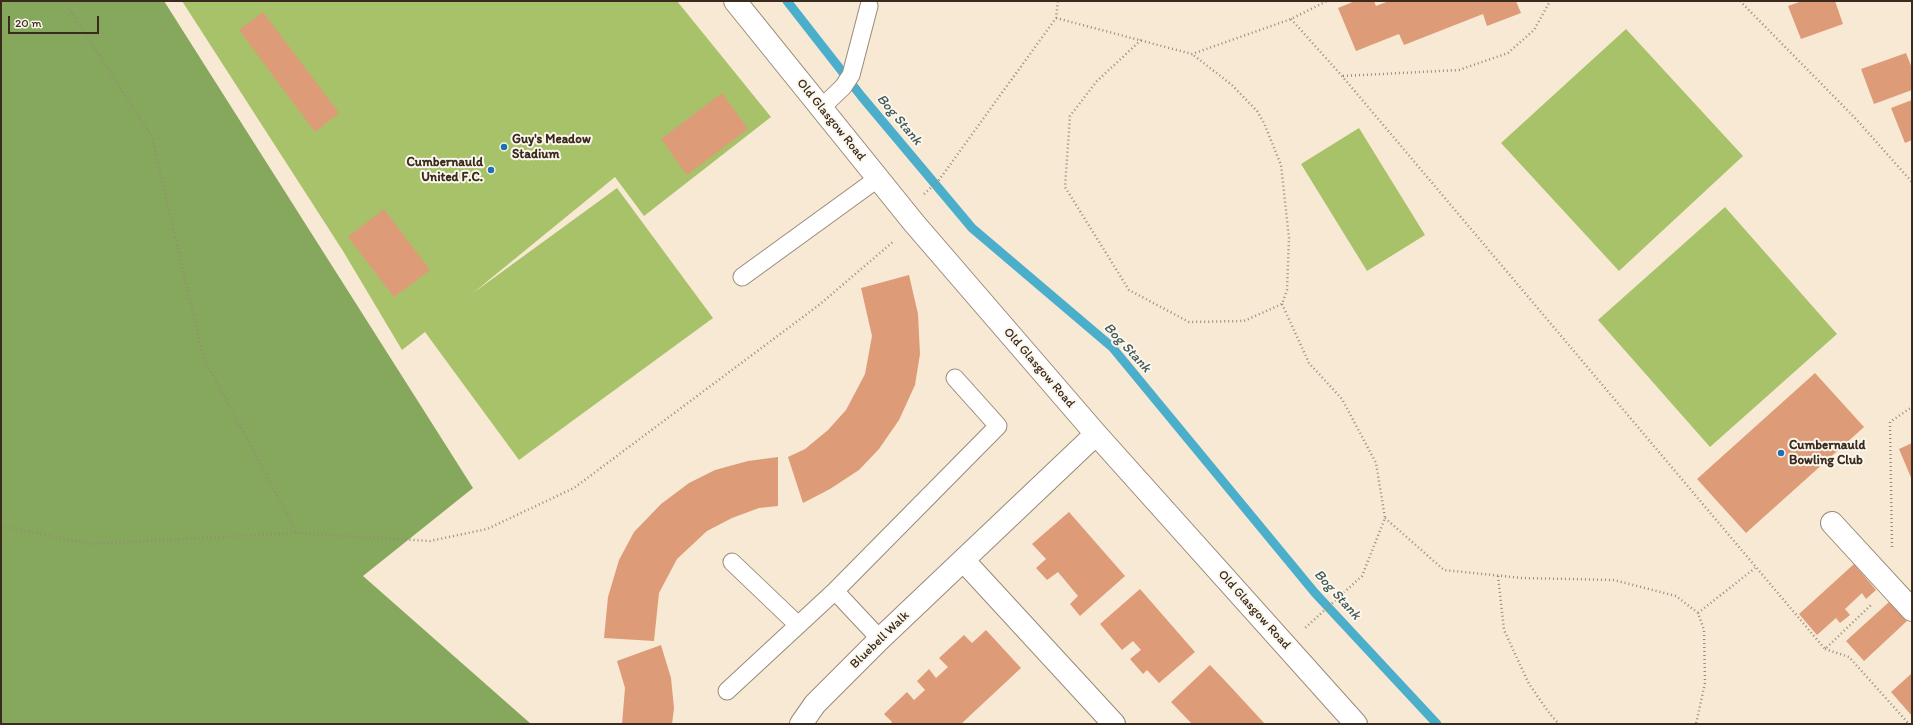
<!DOCTYPE html>
<html>
<head>
<meta charset="utf-8">
<style>
  body { margin:0 }
  #map { position:relative; width:1913px; height:725px; overflow:hidden; background:#f8e9d4; font-family:Itim,sans-serif }
  canvas { display:block }
  .frame { position:absolute; inset:0; border:2px solid #3b2a1e; pointer-events:none }
  .scale { position:absolute; left:8px; top:16px; width:91px; height:18px; box-sizing:border-box; border:2px solid #3b2a1e; border-top:0; padding-left:5px; font-size:12px; line-height:14px; white-space:nowrap; color:#3b2a1e; -webkit-text-stroke:3px #fbf7ec; paint-order:stroke }
</style>
</head>
<body>
<div id="map">
<canvas width="1913" height="725"></canvas>
<div class="frame"></div>
<div class="scale">20 m</div>
</div>
<script>
const c = document.querySelector('canvas').getContext('2d');
c.lineJoin = 'round';
function fill(path, color) {
  c.fillStyle = color;
  c.fill(path, 'evenodd');
}
function poly(rows) {
  const path = new Path2D();
  for (const r of rows) {
    path.moveTo(r[0], r[1]);
    for (let i = 2; i < r.length; i += 2) path.lineTo(r[i], r[i + 1]);
  }
  return path;
}
function strokePath(path, color, width, dash) {
  c.strokeStyle = color;
  c.lineWidth = width;
  c.lineCap = dash ? 'butt' : 'round';
  c.setLineDash(dash || []);
  c.stroke(path);
}
function write(font, color, halo, rows, align = 'center') {
  c.font = font + ' Itim,sans-serif';
  c.lineWidth = 4;
  c.setLineDash([]);
  c.textBaseline = 'middle';
  c.strokeStyle = halo;
  c.fillStyle = color;
  for (const [text, x, y, turn = 0] of rows) {
    c.save();
    c.translate(x, y);
    c.rotate((+turn || 0) * Math.PI / 180);
    c.textAlign = isNaN(turn) ? turn : align;
    if (halo) c.strokeText(text, 0, 0);
    c.fillText(text, 0, 0);
    c.restore();
  }
}
fill(poly([
  [182,1,677,1,771,117,644,216,615,177,473,293,617,188,713,318,519,460,425,332,402,350,343,251],
  [1626,29,1743,156,1619,271,1501,143],
  [1359,128,1425,235,1367,271,1301,164],
  [1725,207,1837,334,1710,447,1598,320]
]), '#a7c268');
fill(poly([
  [1,1,164,1,473,488,363,576,531,724,1,724]
]), '#85a85c');
strokePath(poly([
  [787,1,862,97,972,228,1112,347,1315,593,1437,724]
]), '#4baeca', 9);
fill(poly([
  [1355,1,1374,1,1376,6,1389,1,1516,1,1521,13,1487,26,1483,14,1404,45,1399,34,1356,51,1338,8],
  [1802,1,1835,1,1843,24,1801,39,1788,6],
  [263,12,339,113,315,132,239,30],
  [1906,53,1912,68,1912,90,1874,104,1861,69],
  [722,93,748,129,687,175,661,139],
  [1912,100,1912,140,1905,143,1891,108],
  [384,209,430,270,394,297,348,237],
  [909,275,918,314,920,354,915,385,899,420,879,449,859,470,830,489,803,503,788,457,805,449,828,430,846,410,865,374,872,336,861,288],
  [1815,373,1864,427,1746,533,1697,479],
  [1912,443,1912,480,1899,449],
  [778,457,778,506,759,508,732,518,707,531,677,559,659,593,654,641,604,638,608,597,619,560,634,532,661,504,689,483,715,470,748,461],
  [1069,512,1125,576,1080,616,1070,604,1078,596,1058,572,1047,580,1036,568,1046,559,1032,544],
  [1854,564,1876,590,1866,599,1862,593,1845,609,1850,615,1840,623,1836,618,1817,635,1799,614],
  [1140,589,1195,652,1159,683,1147,670,1143,674,1130,659,1141,650,1133,641,1122,650,1100,624],
  [1889,602,1907,621,1864,661,1846,641],
  [986,630,1021,668,961,724,890,724,892,722,884,714,907,692,914,700,925,690,917,681,929,669,936,678,948,667,939,658,964,635,972,643],
  [661,645,671,678,674,708,672,724,622,724,625,688,617,661],
  [1210,665,1229,685,1265,724,1192,724,1171,702],
  [1912,673,1912,716,1891,692]
]), '#de9b78');
const lane = poly([
  [821,108,843,87,851,75,869,6],
  [742,277,877,179],
  [732,562,798,625],
  [880,639,835,591,998,426,955,378],
  [727,691,835,591]
]);
const street = poly([
  [735,1,914,223,1096,434,1356,724],
  [1832,523,1912,610],
  [964,561,1114,724],
  [801,724,815,704,880,639,1096,434]
]);
strokePath(lane, '#9a8a79', 19);
strokePath(street, '#9a8a79', 24);
strokePath(poly([
  [64,1,152,137,203,356,297,533,430,541,487,529,574,488,819,305,894,241],
  [1740,1,1855,118,1912,182],
  [1056,18,1192,54,1291,19,1327,1],
  [1291,19,1342,76,1825,649,1871,605],
  [1141,40,1097,81,1070,116,1065,187,1129,290,1189,322,1244,321,1282,304,1287,290,1289,238,1281,165,1264,123,1257,111,1232,85,1192,54],
  [1343,76,1459,70,1508,53,1534,30,1550,1],
  [924,194,939,180,1056,18,1058,1],
  [1282,304,1309,363,1342,399,1376,463,1385,518,1362,576,1305,628],
  [1385,518,1444,570,1522,578,1614,580,1676,596,1698,613,1704,630,1705,683,1696,724],
  [1,526,90,544,297,533],
  [1892,547,1890,422,1912,407],
  [1498,576,1504,630,1529,684,1550,714,1559,724],
  [1698,613,1755,568],
  [1825,649,1849,657,1909,724]
]), '#9a8a79', 2.5, [1, 3]);
strokePath(lane, '#fff', 17);
strokePath(street, '#fff', 22);
for (const [x, y, r, color] of [
  [504,147,4,"#1f6fb2"],
  [491,170,4,"#1f6fb2"],
  [1781,453,4,"#1f6fb2"]
]) {
  const dot = new Path2D();
  dot.arc(x, y, r, 0, 2 * Math.PI);
  c.fillStyle = color;
  c.fill(dot);
  strokePath(dot, '#fbf7ec', 1.5);
}
write('13px', '#3b2a1e', '#fbf7ec', [
  ["Old Glasgow Road",831,120,51],
  ["Old Glasgow Road",1039,368,49],
  ["Old Glasgow Road",1254,610,48],
  ["Bluebell Walk",880,640,-44]
]);
write('bold 13px', '#3b2a1e', '#fbf7ec', [
  ["Guy's Meadow",512,140],
  ["Stadium",512,155],
  ["Cumbernauld",483,163,"right"],
  ["United F.C.",483,178,"right"],
  ["Cumbernauld",1789,446],
  ["Bowling Club",1789,461]
], 'left');
write('italic 14px', '#41585a', '#fbf7ec', [
  ["Bog Stank",899,120,50],
  ["Bog Stank",1127,348,47],
  ["Bog Stank",1337,595,48]
]);
</script>
</body>
</html>
